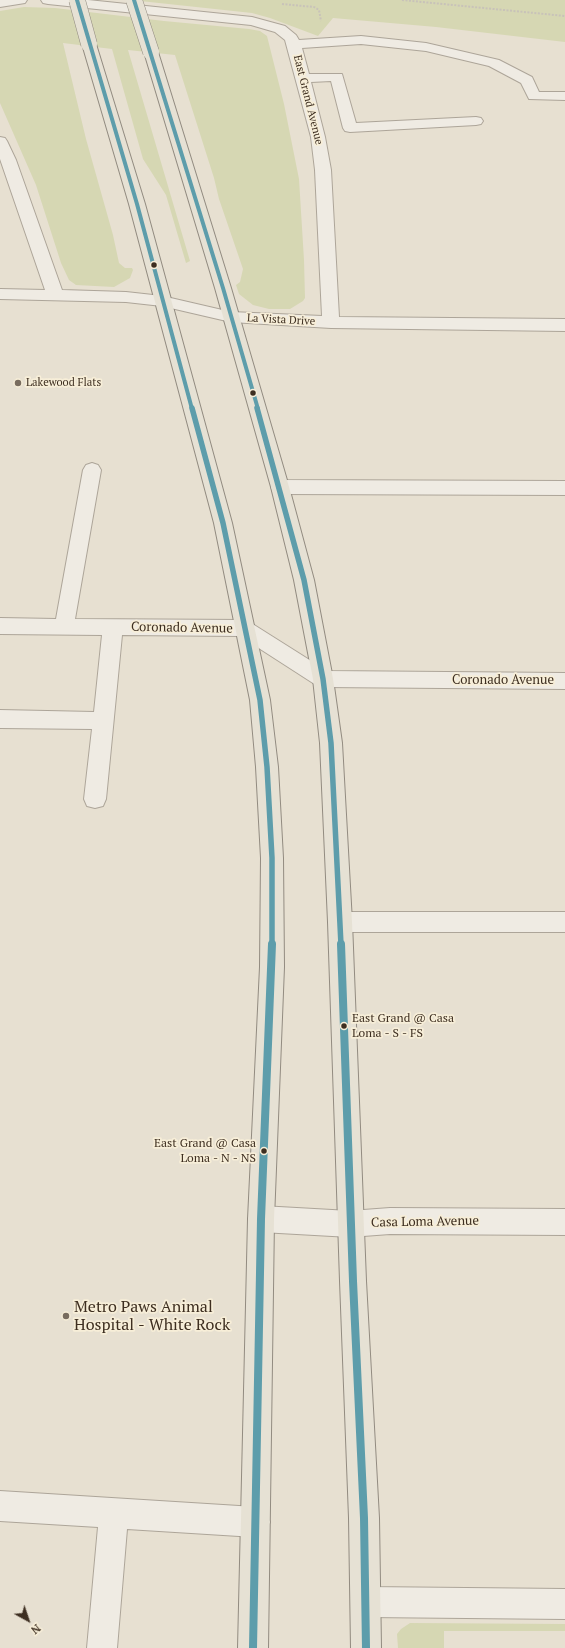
<!DOCTYPE html>
<html>
<head>
<meta charset="utf-8">
<style>
  body { margin:0 }
  #map { position:relative; width:565px; height:1648px; overflow:hidden; background:#e7e0d1; font-family:"PT Serif",serif }
  canvas { display:block }
  .north { position:absolute; left:8px; top:1600px; width:40px; height:40px; -webkit-text-stroke:3px #f7eed8; paint-order:stroke; rotate:140deg; font-size:11px; font-weight:700; line-height:16px; text-align:center; color:#3d2e20 }
  .north::after { content:''; display:block; margin:auto; width:14px; height:18px; background:#3d2e20; clip-path:polygon(50% 0,100% 100%,50% 72%,0 100%) }
</style>
</head>
<body>
<div id="map">
<canvas width="565" height="1648"></canvas>
<div class="north">N</div>
</div>
<script>
const c = document.querySelector('canvas').getContext('2d');
c.lineJoin = 'round';
function fill(path, color) {
  c.fillStyle = color;
  c.fill(path, 'evenodd');
}
function poly(rows) {
  const path = new Path2D();
  for (const r of rows) {
    path.moveTo(r[0], r[1]);
    for (let i = 2; i < r.length; i += 2) path.lineTo(r[i], r[i + 1]);
  }
  return path;
}
function strokePath(path, color, width, dash) {
  c.strokeStyle = color;
  c.lineWidth = width;
  c.lineCap = dash ? 'butt' : 'round';
  c.setLineDash(dash || []);
  c.stroke(path);
}
function write(font, color, halo, rows, align = 'center') {
  c.font = font + ' "PT Serif",serif';
  c.lineWidth = 3.5;
  c.setLineDash([]);
  c.textBaseline = 'middle';
  c.strokeStyle = halo;
  c.fillStyle = color;
  for (const [text, x, y, turn = 0] of rows) {
    c.save();
    c.translate(x, y);
    c.rotate((+turn || 0) * Math.PI / 180);
    c.textAlign = isNaN(turn) ? turn : align;
    if (halo) c.strokeText(text, 0, 0);
    c.fillText(text, 0, 0);
    c.restore();
  }
}
fill(poly([
  [131,0,565,0,565,42,436,27,333,18,318,36,270,18,252,13],
  [24,7,55,8,164,21,249,29,260,31,267,36,284,104,299,179,304,260,305,298,303,301,290,309,269,309,253,305,239,294,236,285,240,282,243,269,219,199,214,178,175,55,128,50,190,261,186,263,166,195,143,159,112,49,63,43,86,139,113,235,119,263,125,268,132,268,133,270,130,278,114,287,76,285,69,280,61,263,36,185,0,103,0,11],
  [410,1623,565,1624,565,1631,444,1631,444,1648,398,1648,397,1634,401,1629]
]), '#d6d7b3');
const minor = poly([
  [0,0,27,0,25,3,0,7,0,0],
  [41,0,88,0,252,17,285,26,296,35,299,40,361,36,426,43,499,60,532,77,539,92,565,92,565,100,529,99,521,83,489,66,426,51,361,44,302,48,309,74,342,74,356,123,476,117,481,118,483,121,481,124,476,125,350,132,345,131,343,128,331,81,311,82,325,137,331,170,339,317,565,319,565,331,331,328,231,322,162,306,126,302,0,299,0,289,45,290,0,159,0,137,5,138,7,141,16,160,62,290,126,292,162,296,231,312,322,316,315,170,311,137,285,40,275,32,251,25,48,4,43,3,41,0],
  [92,463,98,465,101,470,75,619,244,620,251,623,327,671,565,673,565,689,323,687,316,685,240,636,122,635,106,799,103,806,95,808,87,806,84,799,92,729,0,728,0,710,94,712,102,635,0,634,0,618,56,619,83,470,86,465,92,463],
  [280,480,565,481,565,495,280,494,273,492,271,487,273,482,280,480],
  [340,912,565,912,565,932,340,932,332,929,328,922,332,915,340,912],
  [261,1206,350,1211,390,1208,565,1209,565,1235,390,1234,350,1237,261,1232,252,1228,248,1219,252,1210,261,1206],
  [0,1491,255,1507,265,1512,270,1522,265,1532,255,1537,127,1529,117,1648,87,1648,98,1527,0,1521,0,1491],
  [367,1587,565,1589,565,1619,367,1617,356,1613,352,1602,356,1591,367,1587]
]);
const major = poly([
  [89,40,94,41,96,44,145,204,232,523,270,700,278,767,283,858,284,967,274,1219,268,1648,238,1648,248,1219,260,967,261,858,256,767,250,700,214,523,129,204,82,44,84,41,89,40],
  [151,48,156,49,158,52,231,288,289,487,314,580,333,679,342,743,352,922,366,1281,379,1518,381,1648,351,1648,349,1518,340,1281,328,922,320,743,313,679,294,580,271,487,215,288,144,52,146,49,151,48]
]);
strokePath(minor, '#ada599', 2);
strokePath(major, '#928b80', 2);
strokePath(poly([
  [402,0,565,16],
  [282,4,314,7,319,10,321,21]
]), '#c8c2b9', 2, [2, 1.5]);
fill(minor, '#efebe3');
fill(major, '#e6e1d4');
const majorBridge = poly([
  [77,0,89,44],
  [134,0,151,52]
]);
strokePath(majorBridge, '#928b80', 17, []);
strokePath(majorBridge, '#e6e1d4', 16);
strokePath(poly([
  [77,0,137,204,192,409],
  [134,0,223,288,258,409]
]), '#5d9dab', 4);
strokePath(poly([
  [192,408,223,523,260,700,267,767,272,858,272,945],
  [257,408,304,580,323,679,331,743,341,945]
]), '#5d9dab', 5.5);
strokePath(poly([
  [341,944,353,1281,364,1518,366,1648],
  [253,1648,261,1219,272,944]
]), '#5d9dab', 8);
for (const [x, y, r, color] of [
  [154,265,3.5,"#3d2e20"],
  [18,383,4,"#786c5e"],
  [253,393,3.5,"#3d2e20"],
  [344,1026,3.5,"#3d2e20"],
  [264,1151,3.5,"#3d2e20"],
  [66,1316,4,"#786c5e"]
]) {
  const dot = new Path2D();
  dot.arc(x, y, r, 0, 2 * Math.PI);
  c.fillStyle = color;
  c.fill(dot);
  strokePath(dot, '#f7eed8', 1.5);
}
write('11px', '#3d2e20', '#f7eed8', [
  ["East Grand Avenue",308,100,76],
  ["La Vista Drive",281,320,3]
]);
write('11px', '#3d2e20', '#f7eed8', [
  ["Lakewood Flats",26,383]
], 'left');
write('12px', '#3d2e20', '#f7eed8', [
  ["East Grand @ Casa",352,1019],
  ["Loma - S - FS",352,1034],
  ["East Grand @ Casa",256,1144,"right"],
  ["Loma - N - NS",256,1159,"right"]
], 'left');
write('13px', '#3d2e20', '#f7eed8', [
  ["Coronado Avenue",182,628,1],
  ["Coronado Avenue",503,680],
  ["Casa Loma Avenue",425,1222,-1]
]);
write('16px', '#3d2e20', '#f7eed8', [
  ["Metro Paws Animal",74,1307],
  ["Hospital - White Rock",74,1325]
], 'left');
</script>
</body>
</html>
